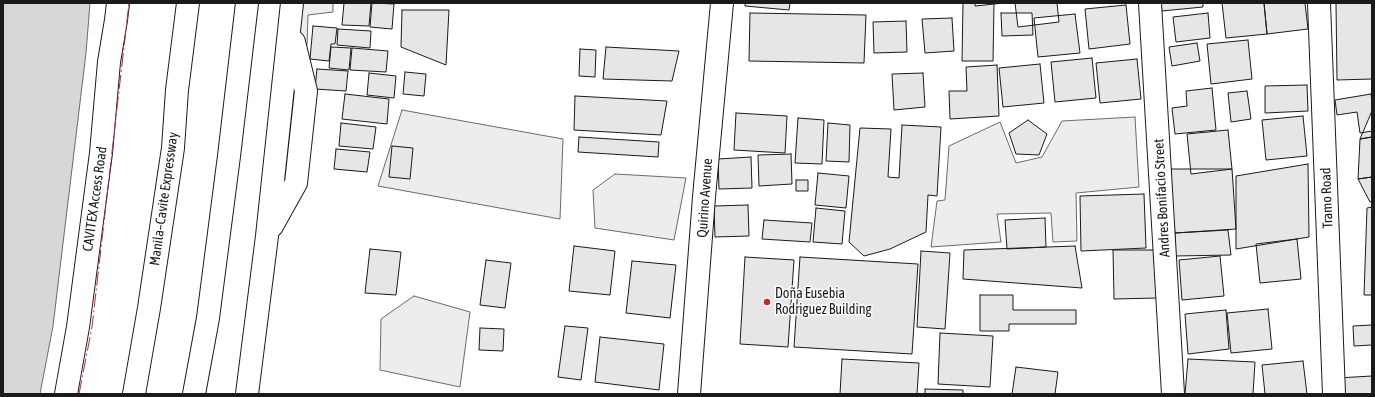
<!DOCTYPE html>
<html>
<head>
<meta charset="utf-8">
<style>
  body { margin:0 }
  #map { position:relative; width:1375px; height:397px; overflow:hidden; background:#fff; font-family:"Asap Condensed",sans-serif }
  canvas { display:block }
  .frame { position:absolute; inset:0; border:4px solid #1a1a1a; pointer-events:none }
</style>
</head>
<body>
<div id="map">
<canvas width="1375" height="397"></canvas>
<div class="frame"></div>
</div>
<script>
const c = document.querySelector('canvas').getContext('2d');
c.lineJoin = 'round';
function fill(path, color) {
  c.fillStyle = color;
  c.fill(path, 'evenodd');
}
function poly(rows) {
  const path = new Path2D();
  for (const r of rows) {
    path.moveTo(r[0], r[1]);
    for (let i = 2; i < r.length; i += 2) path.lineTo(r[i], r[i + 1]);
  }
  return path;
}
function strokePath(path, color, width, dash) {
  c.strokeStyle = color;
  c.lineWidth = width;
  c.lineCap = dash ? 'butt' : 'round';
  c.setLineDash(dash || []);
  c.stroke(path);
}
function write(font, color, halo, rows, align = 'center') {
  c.font = font + ' "Asap Condensed",sans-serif';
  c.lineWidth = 3;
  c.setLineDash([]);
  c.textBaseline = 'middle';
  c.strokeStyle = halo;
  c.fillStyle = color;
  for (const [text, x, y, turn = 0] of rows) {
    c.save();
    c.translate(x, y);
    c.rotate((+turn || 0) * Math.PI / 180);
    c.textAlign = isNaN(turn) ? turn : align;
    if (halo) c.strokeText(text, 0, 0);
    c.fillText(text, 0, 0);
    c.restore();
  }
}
const green = poly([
  [298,3,333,3,333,12,308,15,307,45,297,44,298,3],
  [402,110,563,139,560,219,378,186,402,110],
  [1135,117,1139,187,1076,193,1077,241,1053,242,1051,213,997,214,1001,242,931,247,937,201,945,200,949,146,1000,122,1016,163,1042,157,1062,121,1135,117],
  [615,174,686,178,674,240,595,228,593,190,615,174],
  [414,296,470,312,460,387,380,370,381,319,414,296]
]);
fill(green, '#ededed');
strokePath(green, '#6a6a6a', 1);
const water = poly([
  [3,3,90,3,86,53,53,326,40,394,3,394,3,3]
]);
fill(water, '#d7d7d7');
strokePath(water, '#6a6a6a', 1);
const building = poly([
  [344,3,371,3,369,26,342,25,344,3],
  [372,3,394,4,392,29,370,27,372,3],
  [745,3,790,3,789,10,745,6,745,3],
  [963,3,994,3,993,61,962,61,963,3],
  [975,3,1004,3,975,6,975,3],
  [1015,3,1057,3,1059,22,1018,27,1015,3],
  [1161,3,1203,3,1203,7,1162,11,1161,3],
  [1222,3,1264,3,1267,34,1226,38,1222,3],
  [1264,3,1305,3,1308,29,1267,34,1264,3],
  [1336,3,1372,3,1372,79,1337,80,1336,3],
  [1126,5,1130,44,1089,49,1085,9,1126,5],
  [402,10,449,10,446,65,401,47,402,10],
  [750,13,866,15,864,63,749,61,750,13],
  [1001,13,1032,13,1033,35,1002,36,1001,13],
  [1208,13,1210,38,1176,42,1173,17,1208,13],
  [1075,14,1080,53,1038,57,1034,18,1075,14],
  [952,18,954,51,925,53,922,19,952,18],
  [906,21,907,52,874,53,873,22,906,21],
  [313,26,337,28,335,44,331,44,329,61,310,59,313,26],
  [338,29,371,31,370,48,337,45,338,29],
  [1248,40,1252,79,1211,84,1207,44,1248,40],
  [1197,43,1200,61,1172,66,1169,47,1197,43],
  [331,47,351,48,349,70,329,68,331,47],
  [606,47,679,51,672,81,603,79,606,47],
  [352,48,388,51,386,72,350,70,352,48],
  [580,49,596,50,595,77,579,76,580,49],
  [1092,58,1096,98,1055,102,1051,62,1092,58],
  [1137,59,1141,99,1100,103,1096,63,1137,59],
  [1040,64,1044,103,1003,107,999,68,1040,64],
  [997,65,999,116,950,119,949,91,967,91,966,67,997,65],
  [317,69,348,71,346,91,315,89,317,69],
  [405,72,426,74,424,96,403,94,405,72],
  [369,73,396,76,394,98,367,95,369,73],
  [923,73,925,107,894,110,892,74,923,73],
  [1307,85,1308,111,1265,113,1265,86,1307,85],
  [1212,88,1216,130,1175,134,1172,108,1187,106,1186,91,1212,88],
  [1247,91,1251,119,1231,122,1228,93,1247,91],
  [345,94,389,99,387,124,342,119,345,94],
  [1371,94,1372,102,1372,131,1360,133,1357,112,1337,115,1335,100,1371,94],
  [575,96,667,101,661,135,574,130,575,96],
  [1372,111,1372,137,1360,139,1372,111],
  [736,113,787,116,785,153,734,150,736,113],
  [1303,116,1307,156,1266,160,1262,120,1303,116],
  [798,118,824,120,822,164,795,163,798,118],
  [1028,120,1047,134,1039,155,1016,154,1009,133,1028,120],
  [341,123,376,127,373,149,339,146,341,123],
  [828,123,850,125,849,162,826,161,828,123],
  [902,125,941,127,937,196,928,195,926,232,890,249,864,256,849,242,860,128,891,129,888,177,899,178,902,125],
  [1228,130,1232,169,1191,174,1187,134,1228,130],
  [579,137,659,142,658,157,578,152,579,137],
  [1372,137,1372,177,1358,179,1360,139,1372,137],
  [392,146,413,148,410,179,389,177,392,146],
  [336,149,370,152,367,172,334,169,336,149],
  [791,154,792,184,759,186,758,155,791,154],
  [751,157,752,188,719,189,718,159,751,157],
  [1308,164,1309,237,1236,249,1236,176,1308,164],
  [1167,169,1232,169,1236,229,1175,233,1167,169],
  [818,173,849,176,846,208,815,205,818,173],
  [1372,177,1372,202,1370,202,1358,179,1372,177],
  [796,180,808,180,808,191,796,191,796,180],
  [1144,194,1146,248,1081,251,1080,196,1144,194],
  [748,205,749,236,715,237,714,206,748,205],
  [1372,207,1372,295,1364,295,1367,208,1372,207],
  [816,208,845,211,842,244,813,242,816,208],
  [1045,218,1046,247,1007,249,1005,220,1045,218],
  [764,220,812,223,810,242,762,239,764,220],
  [1228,230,1231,255,1175,256,1175,233,1228,230],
  [1297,239,1301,279,1260,283,1256,244,1297,239],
  [574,246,615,251,610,295,569,291,574,246],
  [1075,246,1082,288,963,279,964,250,1075,246],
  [370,249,401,252,396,295,365,293,370,249],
  [1113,250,1158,250,1158,298,1114,299,1113,250],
  [921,251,950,253,945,329,917,327,921,251],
  [1220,256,1224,296,1182,300,1179,260,1220,256],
  [745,257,794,260,788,347,740,344,745,257],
  [800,257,918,264,912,354,794,347,800,257],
  [486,260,511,263,505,308,480,305,486,260],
  [632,261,676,265,670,318,626,313,632,261],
  [980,295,1013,295,1013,310,1076,310,1076,324,1009,324,1009,331,980,331,980,295],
  [1268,309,1272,349,1231,353,1227,313,1268,309],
  [1226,310,1229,349,1188,354,1185,314,1226,310],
  [1372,325,1372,345,1354,346,1353,326,1372,325],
  [565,326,588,328,581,380,558,377,565,326],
  [480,328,504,329,503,351,479,350,480,328],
  [940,333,993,336,990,387,938,384,940,333],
  [600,337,664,344,659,390,595,382,600,337],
  [842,359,919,363,917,394,840,394,842,359],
  [1188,359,1255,362,1253,394,1185,394,1188,359],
  [1303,361,1307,394,1265,394,1262,365,1303,361],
  [1016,367,1058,372,1055,394,1012,394,1016,367],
  [1372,376,1372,394,1338,394,1337,378,1372,376],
  [925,389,963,390,963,394,925,394,925,389]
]);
fill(building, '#e6e6e6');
strokePath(building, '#1a1a1a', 1);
const minor = poly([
  [1150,3,1173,394],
  [1319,3,1334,394],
  [272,226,296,183,306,91,294,42],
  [66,394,78,327,101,153,109,62,116,20,118,3],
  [247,394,267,236,292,3]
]);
const secondary = poly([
  [689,394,704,197,722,3]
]);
const motorway = poly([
  [134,394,149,308,173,148,177,90,188,3],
  [194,394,208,318,229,156,247,3]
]);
strokePath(minor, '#1a1a1a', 24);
strokePath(secondary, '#1a1a1a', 24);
strokePath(motorway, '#1a1a1a', 24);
strokePath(minor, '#fff', 22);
strokePath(secondary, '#fff', 22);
strokePath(motorway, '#fff', 22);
strokePath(poly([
  [79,394,92,327,129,3]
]), '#c62828', 1, [14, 3, 2, 3]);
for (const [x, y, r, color] of [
  [767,302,4,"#c62828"]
]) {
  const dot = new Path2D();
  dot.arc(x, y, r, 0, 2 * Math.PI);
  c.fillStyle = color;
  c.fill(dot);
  strokePath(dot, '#fff', 1.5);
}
write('14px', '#1a1a1a', '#fff', [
  ["Quirino Avenue",705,198,-86],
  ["Andres Bonifacio Street",1162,198,-93],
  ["Tramo Road",1327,198,-92],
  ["CAVITEX Access Road",95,199,-82],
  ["Manila–Cavite Expressway",164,199,-82]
]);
write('14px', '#1a1a1a', '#fff', [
  ["Doña Eusebia",775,294],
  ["Rodriguez Building",775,310]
], 'left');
</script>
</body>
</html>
